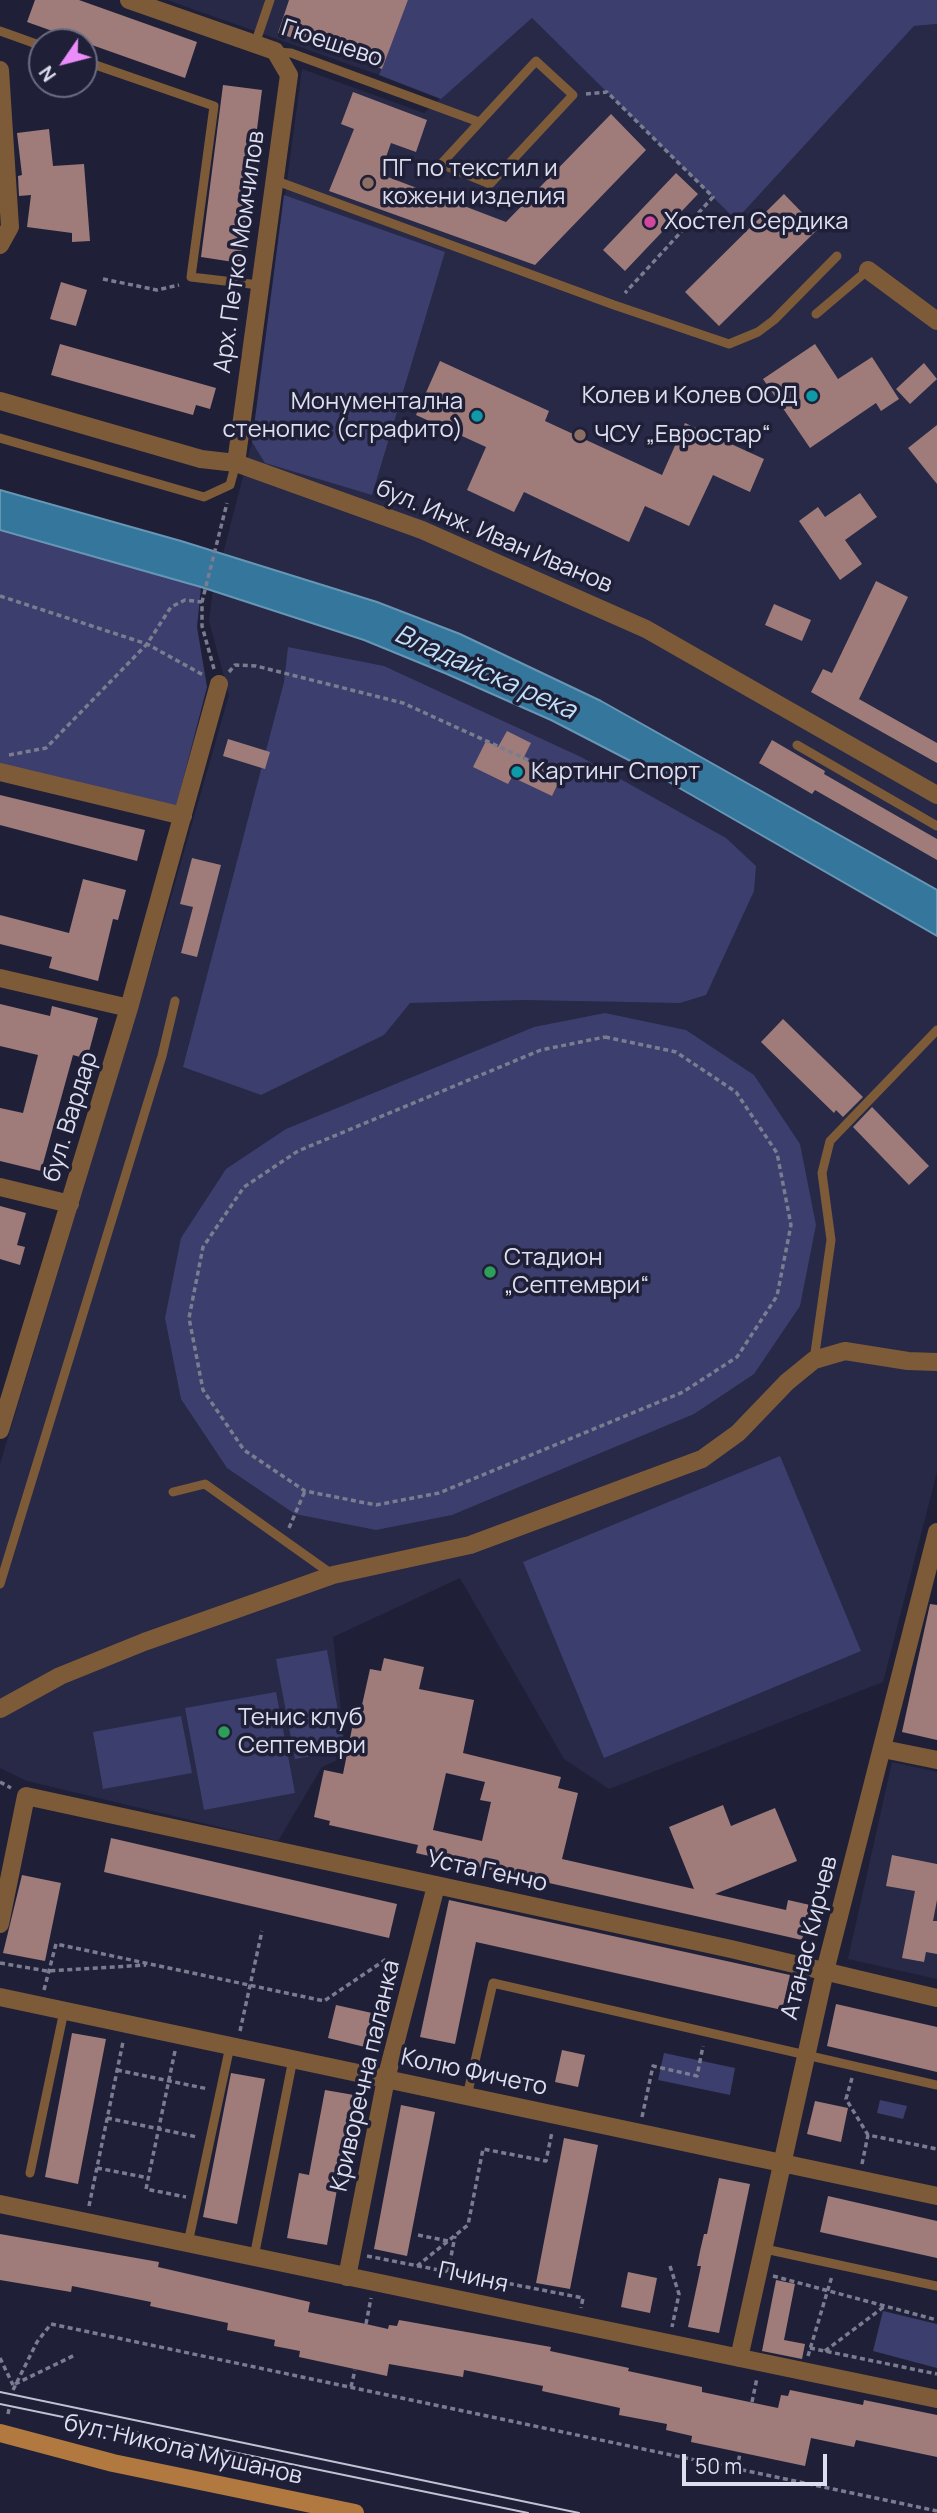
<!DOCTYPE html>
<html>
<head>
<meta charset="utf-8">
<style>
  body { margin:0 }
  #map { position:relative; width:937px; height:2513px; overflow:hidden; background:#1f2038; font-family:Manrope,sans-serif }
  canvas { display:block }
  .north { position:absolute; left:28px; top:28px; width:70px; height:70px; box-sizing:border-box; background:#1f2038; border:2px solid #6b6c81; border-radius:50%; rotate:235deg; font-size:19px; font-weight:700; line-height:28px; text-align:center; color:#dddfef }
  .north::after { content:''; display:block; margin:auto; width:24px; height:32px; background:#ec8cfa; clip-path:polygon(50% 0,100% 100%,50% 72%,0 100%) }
  .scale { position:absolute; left:682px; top:2454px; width:145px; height:32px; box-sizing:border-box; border:4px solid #dddfef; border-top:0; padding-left:9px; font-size:21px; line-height:24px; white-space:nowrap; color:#dddfef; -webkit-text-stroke:5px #1f2038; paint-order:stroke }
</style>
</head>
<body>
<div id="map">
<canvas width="937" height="2513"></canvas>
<div class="north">N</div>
<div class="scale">50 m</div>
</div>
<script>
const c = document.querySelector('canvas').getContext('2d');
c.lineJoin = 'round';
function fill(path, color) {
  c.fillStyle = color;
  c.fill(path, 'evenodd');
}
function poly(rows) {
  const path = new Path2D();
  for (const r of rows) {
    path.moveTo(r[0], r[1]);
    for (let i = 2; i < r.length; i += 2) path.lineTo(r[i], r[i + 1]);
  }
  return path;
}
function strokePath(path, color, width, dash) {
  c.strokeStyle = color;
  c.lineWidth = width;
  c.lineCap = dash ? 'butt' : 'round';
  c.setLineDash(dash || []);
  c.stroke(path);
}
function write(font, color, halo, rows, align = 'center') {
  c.font = font + ' Manrope,sans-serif';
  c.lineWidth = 7;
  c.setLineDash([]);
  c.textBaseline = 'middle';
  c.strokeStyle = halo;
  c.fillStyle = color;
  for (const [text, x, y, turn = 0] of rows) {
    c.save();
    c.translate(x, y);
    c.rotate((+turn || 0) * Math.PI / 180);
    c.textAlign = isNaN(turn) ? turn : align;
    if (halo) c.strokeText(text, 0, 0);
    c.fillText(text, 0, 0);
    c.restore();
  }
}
fill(poly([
  [167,0,408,0,379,75],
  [532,18,736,220,914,26,937,24,937,1472,883,1682,609,1789,564,1759,460,1578,333,1637,346,1756,322,1767,278,1841,27,1781,0,1768,0,1464,167,911,229,695,209,621,212,596,252,442,302,69,424,113],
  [892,1762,937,1772,937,1979,848,1959]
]), '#272946');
fill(poly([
  [408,0,937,0,937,24,914,26,736,220,532,18,441,99,379,75],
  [284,195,445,252,372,495,265,463,252,442],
  [0,530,201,587,197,627,207,687,176,807,0,771],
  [288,647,384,666,581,757,726,838,756,866,754,891,706,995,680,1003,524,1000,410,1003,384,1035,261,1095,183,1067,284,682],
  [605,1013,686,1030,754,1075,800,1144,816,1225,800,1306,754,1374,694,1414,452,1515,376,1530,295,1514,227,1468,181,1399,165,1318,181,1238,226,1169,286,1129,534,1027],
  [780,1456,861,1651,604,1758,523,1562],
  [327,1650,345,1750,295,1759,276,1659],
  [276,1692,295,1793,204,1810,185,1708],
  [181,1716,192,1773,103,1789,93,1732],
  [664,2053,735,2068,730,2095,658,2080],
  [880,2100,907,2106,903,2119,877,2113],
  [883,2311,937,2324,937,2368,873,2351]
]), '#3c3e6d');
const water = poly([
  [0,490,181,541,377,602,460,634,601,701,937,890,937,936,648,770,551,720,447,674,364,640,201,587,0,530,0,490]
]);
fill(water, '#35769c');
strokePath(water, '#6796b5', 2);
fill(poly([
  [35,0,79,0,197,42,185,78,27,22],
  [289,0,408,0,382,69,278,33],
  [223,85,262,90,240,263,201,257],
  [353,92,427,120,416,152,391,143,380,174,506,222,611,114,646,150,535,265,329,191,354,129,341,124],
  [49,129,53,166,84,164,90,241,72,242,72,233,27,227,31,195,19,196,18,176,22,175,17,133],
  [676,173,698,194,625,271,603,250],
  [784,194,818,229,719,326,685,292],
  [61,282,87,290,76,326,50,319],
  [60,344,216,388,210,409,196,405,193,415,51,375],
  [815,344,838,379,872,357,899,399,881,411,876,403,810,448,763,379],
  [440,361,549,411,545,421,662,475,685,423,764,459,750,492,713,475,689,526,645,506,629,542,524,492,514,512,467,490,486,447,416,415],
  [924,363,937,379,910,404,896,389],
  [937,425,937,484,908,448],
  [860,493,877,517,845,540,862,564,840,580,799,521,818,507,825,517],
  [876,581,908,597,859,699,937,743,937,763,811,692,823,669,832,673],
  [774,604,811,620,802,641,765,625],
  [507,731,531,743,523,759,561,777,552,796,512,777,508,784,473,767,486,741,498,747],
  [228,739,270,752,265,769,223,756],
  [772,740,825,771,824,774,937,839,937,860,815,790,812,794,759,763],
  [0,795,145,830,137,861,0,825],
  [192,858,221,865,197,957,181,953,193,907,180,904],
  [83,879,126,890,118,920,113,919,98,981,49,968,52,957,0,944,0,915,69,933],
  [0,1004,50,1016,52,1006,98,1018,87,1059,73,1055,41,1171,0,1161,0,1108,23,1113,38,1055,0,1046],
  [783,1019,863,1097,843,1117,836,1110,834,1113,761,1042],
  [872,1107,929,1166,909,1185,853,1127],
  [0,1206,26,1213,17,1245,25,1247,20,1265,0,1259],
  [930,1604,937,1605,937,1740,902,1732],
  [384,1658,424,1667,419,1689,474,1700,463,1753,561,1777,558,1788,578,1793,562,1859,694,1889,669,1827,723,1805,731,1826,775,1808,797,1861,715,1894,786,1910,788,1900,810,1905,802,1940,416,1853,418,1845,329,1825,330,1821,314,1817,324,1770,343,1774,355,1713,360,1714,370,1669,381,1671],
  [446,1773,485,1782,480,1800,491,1802,482,1841,433,1830],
  [111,1838,397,1904,389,1938,104,1872],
  [892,1855,937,1864,937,1900,933,1921,937,1921,937,1954,926,1952,924,1962,902,1958,915,1891,886,1886],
  [22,1875,61,1883,45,1961,3,1953],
  [449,1900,790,1975,782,2010,476,1942,455,2044,420,2037],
  [836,2004,937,2027,937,2072,827,2046],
  [336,2005,381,2015,373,2049,328,2038],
  [72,2033,106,2039,78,2184,45,2177],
  [562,2050,585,2055,578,2087,555,2082],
  [231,2073,265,2079,237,2224,203,2217],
  [325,2090,354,2095,327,2245,287,2238,299,2173,309,2175],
  [815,2101,848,2108,841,2142,807,2134],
  [401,2105,435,2112,407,2256,374,2249],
  [564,2138,598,2145,570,2289,536,2283],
  [719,2178,750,2184,719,2333,688,2327,701,2266,697,2266,700,2251,704,2234,707,2234],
  [828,2196,937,2221,937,2258,820,2232],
  [0,2234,159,2262,158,2267,310,2302,308,2312,366,2324,388,2329,389,2325,397,2326,399,2320,551,2347,550,2351,629,2368,628,2371,702,2387,702,2392,778,2408,781,2395,788,2396,790,2390,863,2405,864,2400,937,2415,937,2457,856,2440,854,2447,811,2438,805,2466,691,2442,692,2436,666,2430,667,2424,619,2415,620,2408,542,2391,543,2386,464,2370,463,2377,389,2364,387,2376,299,2357,300,2351,274,2346,275,2340,227,2330,228,2323,150,2306,151,2302,72,2286,71,2292,0,2280],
  [628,2272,657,2278,650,2313,621,2307],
  [776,2280,795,2284,784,2340,805,2344,802,2359,762,2351]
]), '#9f7c7a');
strokePath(poly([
  [586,94,607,92,713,197,625,293],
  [103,279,157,290,179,285],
  [0,596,147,644,205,676],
  [214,669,202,626,202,602,227,503],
  [229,672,235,665,256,666,403,703,561,775],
  [9,755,46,748,147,644,171,607,185,600,202,602],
  [605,1037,676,1052,736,1092,777,1153,791,1225,777,1296,737,1357,683,1392,439,1493,376,1505,305,1491,244,1450,203,1390,189,1318,203,1247,244,1187,298,1151,541,1050,605,1037],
  [289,1528,305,1491],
  [0,1782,11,1788],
  [0,1963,47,1971,146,1965],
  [44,1990,56,1944,324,2001,388,1958],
  [240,2031,262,1931],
  [175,2051,146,2189,186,2197],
  [117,2070,208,2089],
  [852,2078,846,2099,868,2135],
  [642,2117,653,2066,697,2076,703,2046],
  [107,2118,197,2137],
  [862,2164,868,2135,937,2149],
  [97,2168,149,2178],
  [89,2206,123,2042],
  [418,2235,448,2241],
  [367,2256,583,2298,581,2308],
  [417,2266,468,2225,483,2149,546,2161,552,2132],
  [670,2266,679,2294,672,2327],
  [448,2272,455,2236],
  [773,2276,937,2320],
  [366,2324,371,2298],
  [810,2348,937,2374],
  [825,2351,885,2306],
  [808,2356,832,2276],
  [0,2358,13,2385],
  [15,2384,75,2355],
  [351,2387,355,2370],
  [13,2390,37,2342,51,2324,937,2511],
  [752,2402,757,2378],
  [8,2414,9,2409],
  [737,2469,740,2453]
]), '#7a7c90', 3.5, [5, 3.5]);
strokePath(poly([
  [0,31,42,46],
  [255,44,270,0],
  [277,52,291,53,479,122],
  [84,61,214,106,191,277,259,285],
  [536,61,573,95,490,184,441,164,536,61],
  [274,180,614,305,729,344,758,332,774,320,837,256],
  [816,314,868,270],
  [0,438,204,497,230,485,236,463],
  [797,745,937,826],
  [814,1360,831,1240,822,1173,830,1141,937,1030],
  [173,1492,205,1484,333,1575],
  [0,1584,162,1056,175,1001],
  [467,2096,493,1983,937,2085],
  [30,2173,64,2011],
  [188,2243,230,2046],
  [765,2249,937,2286],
  [254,2257,293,2059]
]), '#7d5b39', 9);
strokePath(poly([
  [129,0,275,51,289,75,236,463],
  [0,70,10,227,0,245],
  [868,270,937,321],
  [0,401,201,459,236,463,422,530,646,629,937,795],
  [0,772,183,816],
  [0,978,129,1008],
  [0,1187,70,1204],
  [0,1430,129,1008,219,684],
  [0,1709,60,1676,144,1642,333,1575,470,1545,702,1459,738,1433,787,1382,814,1360,845,1351,908,1361,937,1362],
  [883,1749,937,1760],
  [0,1924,26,1796,731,1949,937,1998],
  [0,1997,937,2196],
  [0,2204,937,2399],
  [347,2277,386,2079,436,1886],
  [739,2358,825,1971,937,1532]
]), '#7d5b39', 18);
strokePath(poly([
  [0,2433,113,2463,355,2513]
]), '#b17940', 18);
strokePath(poly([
  [0,2392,579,2513],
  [0,2404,528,2513]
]), '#c0c2d3', 2);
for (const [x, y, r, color] of [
  [368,183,7,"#8d6e63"],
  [650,222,7,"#d1479c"],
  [812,396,7,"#0f9aa8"],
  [477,416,7,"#0f9aa8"],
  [580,435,7,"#8d6e63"],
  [517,772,7,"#0f9aa8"],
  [490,1272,7,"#2e9e5b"],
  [224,1732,7,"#2e9e5b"]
]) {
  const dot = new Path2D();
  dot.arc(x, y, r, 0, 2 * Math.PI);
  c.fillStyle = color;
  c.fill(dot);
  strokePath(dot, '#1f2038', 2.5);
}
write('24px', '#dddfef', '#1f2038', [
  ["Гюешево",332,44,18],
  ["Арх. Петко Момчилов",240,252,-82],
  ["бул. Инж. Иван Иванов",494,537,23],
  ["бул. Вардар",71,1117,-73],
  ["Уста Генчо",487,1872,12],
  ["Атанас Кирчев",810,1938,-76],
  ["Колю Фичето",474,2073,12],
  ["Криворечна паланка",366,2076,-77],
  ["Пчиня",473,2278,12],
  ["бул. Никола Мушанов",183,2450,13]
]);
write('24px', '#dddfef', '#1f2038', [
  ["ПГ по текстил и",382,169],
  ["кожени изделия",382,197],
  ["Хостел Сердика",664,222],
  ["Колев и Колев ООД",798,396,"right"],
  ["Монументална",463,402,"right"],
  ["стенопис (сграфито)",463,430,"right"],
  ["ЧСУ „Евростар“",594,435],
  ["Картинг Спорт",531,772],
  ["Стадион",504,1258],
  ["„Септември“",504,1286],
  ["Тенис клуб",238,1718],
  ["Септември",238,1746]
], 'left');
write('italic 26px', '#c0e2f8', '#1f2038', [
  ["Владайска река",485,673,24]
]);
</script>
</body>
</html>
